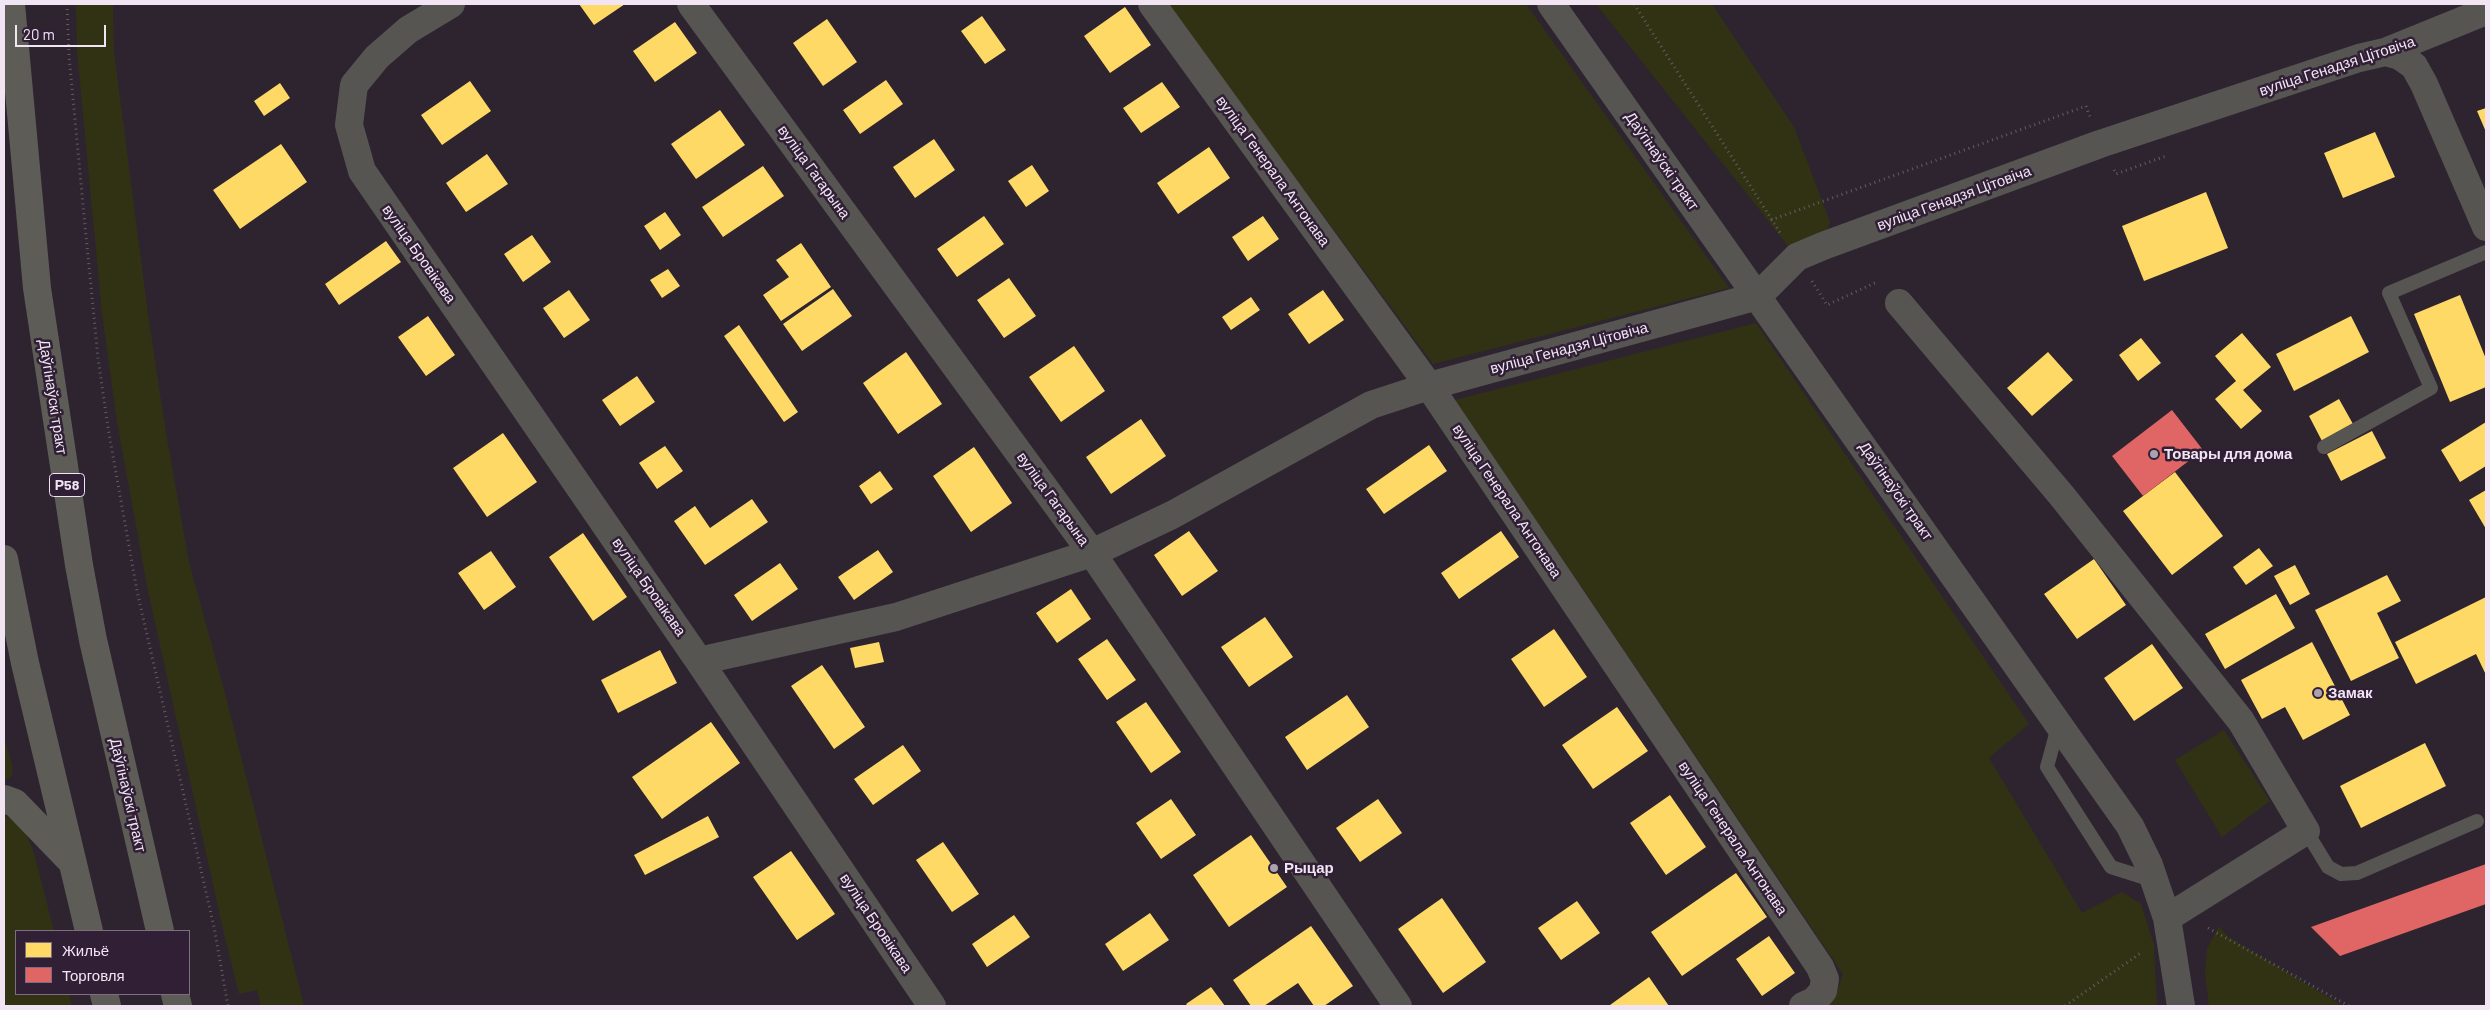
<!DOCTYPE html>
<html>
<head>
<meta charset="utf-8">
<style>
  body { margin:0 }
  #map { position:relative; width:2490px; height:1010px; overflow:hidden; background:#2d2430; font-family:Barlow,sans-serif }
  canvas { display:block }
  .frame { position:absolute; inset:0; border:5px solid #f1e5f4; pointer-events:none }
  .legend { position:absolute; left:15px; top:930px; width:175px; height:65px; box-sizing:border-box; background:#301f35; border:1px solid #7d6e81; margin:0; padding:6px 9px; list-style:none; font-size:15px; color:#f1e5f4 }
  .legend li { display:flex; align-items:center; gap:10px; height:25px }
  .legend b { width:25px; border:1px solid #7d6e81 }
  .scale { position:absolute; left:15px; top:25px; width:91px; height:22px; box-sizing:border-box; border:2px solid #f1e5f4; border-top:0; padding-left:6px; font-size:15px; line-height:18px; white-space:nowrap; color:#f1e5f4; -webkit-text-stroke:4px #301f35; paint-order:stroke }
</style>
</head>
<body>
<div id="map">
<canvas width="2490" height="1010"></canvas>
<div class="frame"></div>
<ul class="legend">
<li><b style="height:14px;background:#ffd966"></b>Жильё</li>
<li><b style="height:14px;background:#e06666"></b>Торговля</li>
</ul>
<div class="scale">20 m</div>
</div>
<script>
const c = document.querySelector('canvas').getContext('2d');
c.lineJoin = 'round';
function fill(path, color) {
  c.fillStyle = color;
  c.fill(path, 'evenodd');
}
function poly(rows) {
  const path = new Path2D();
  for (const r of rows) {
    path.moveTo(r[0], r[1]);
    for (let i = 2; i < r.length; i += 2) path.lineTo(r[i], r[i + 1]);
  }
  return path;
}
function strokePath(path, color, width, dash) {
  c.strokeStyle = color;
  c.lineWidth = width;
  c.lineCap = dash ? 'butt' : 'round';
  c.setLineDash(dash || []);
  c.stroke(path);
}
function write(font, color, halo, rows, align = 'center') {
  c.font = font + ' Barlow,sans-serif';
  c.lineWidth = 5;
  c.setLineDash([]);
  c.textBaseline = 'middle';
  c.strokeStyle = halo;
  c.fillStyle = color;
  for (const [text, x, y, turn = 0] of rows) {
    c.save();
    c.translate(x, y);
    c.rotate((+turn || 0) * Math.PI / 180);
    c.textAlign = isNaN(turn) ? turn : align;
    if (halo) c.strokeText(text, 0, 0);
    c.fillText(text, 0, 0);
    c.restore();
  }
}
fill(poly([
  [76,4,113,4,114,52,148,314,166,433,189,562,226,697,304,1006,261,1006,257,990,239,994,222,925,148,591,117,422,102,313,77,51],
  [1167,4,1526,4,1729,288,1433,364],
  [1596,4,1712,4,1794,127,1830,222,1823,246,1797,257],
  [1756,323,2029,724,1989,758,2082,913,2122,892,2141,904,2154,945,2157,1006,1824,1006,1834,1000,1843,974,1455,400],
  [2224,730,2270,801,2222,837,2175,760],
  [4,738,12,764,12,776,4,781],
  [4,816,12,819,24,829,34,853,54,931,16,931,16,994,69,994,72,1006,4,1006],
  [2219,926,2228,937,2343,1006,2209,1006,2205,974,2207,949]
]), '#313214');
fill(poly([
  [579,4,625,4,594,25],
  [1125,7,1151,45,1110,73,1084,36],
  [982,16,1006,50,985,64,961,31],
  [827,19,857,62,823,86,793,43],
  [675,22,697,53,655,82,633,51],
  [886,80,903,104,860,134,843,110],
  [470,81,491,111,442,145,421,115],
  [1162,82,1180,107,1141,133,1123,108],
  [280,83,290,98,264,116,254,101],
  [2486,108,2486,132,2477,111],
  [720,110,745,145,696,179,671,144],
  [2375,132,2395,177,2343,198,2324,153],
  [934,139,955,170,915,198,893,167],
  [281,144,307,182,240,229,213,190],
  [1209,147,1230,178,1178,214,1157,183],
  [487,154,508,184,466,212,446,183],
  [1032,165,1049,191,1026,207,1008,181],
  [763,166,784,196,723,237,702,207],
  [2206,192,2228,248,2144,281,2122,226],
  [665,212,681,235,660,250,644,226],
  [984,216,1004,244,957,277,937,249],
  [1263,216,1279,239,1248,261,1232,237],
  [532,235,551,262,523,282,504,254],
  [386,241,401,262,339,305,325,284],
  [801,243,831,287,781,321,763,295,789,277,776,260],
  [668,269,680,286,662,298,650,280],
  [1009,278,1036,316,1004,338,977,300],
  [833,289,852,316,802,351,783,324],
  [569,290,590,320,564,338,543,308],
  [1323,290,1344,320,1309,344,1288,314],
  [2460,295,2486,359,2486,387,2450,402,2414,314],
  [1251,297,1260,310,1231,330,1222,317],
  [428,316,455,355,426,376,398,337],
  [2351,316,2369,352,2294,391,2276,354],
  [739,325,798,412,784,422,724,336],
  [2242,333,2271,367,2243,390,2262,411,2241,429,2215,399,2236,381,2215,356],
  [2141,338,2161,363,2138,381,2119,355],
  [1074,346,1105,391,1061,422,1029,377],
  [906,352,942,404,898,434,863,383],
  [2048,352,2073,380,2032,416,2007,388],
  [637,376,655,402,620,426,602,400],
  [2339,399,2353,424,2322,441,2309,416],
  [1141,419,1166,456,1111,494,1086,457],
  [2486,422,2486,466,2460,482,2441,450],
  [2372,431,2386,458,2341,481,2327,454],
  [503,433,537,482,487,517,453,468],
  [1429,445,1447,471,1384,514,1366,489],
  [665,446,683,471,657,489,639,463],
  [974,447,1012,503,971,532,933,476],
  [880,471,893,489,871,504,859,486],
  [2175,472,2223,536,2172,575,2123,511],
  [2486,490,2486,529,2469,500],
  [752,499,768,522,705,565,674,521,695,506,710,528],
  [1189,531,1218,571,1182,596,1154,555],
  [1501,531,1519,557,1459,599,1441,573],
  [583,533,627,597,593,621,549,557],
  [2259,548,2273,566,2246,585,2233,567],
  [878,550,893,572,854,600,838,577],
  [491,551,516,587,484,610,458,573],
  [2094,559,2126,605,2077,639,2044,594],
  [780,563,798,589,752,621,734,595],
  [2295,565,2310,594,2290,605,2274,576],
  [2387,575,2401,601,2377,613,2399,658,2351,681,2315,610],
  [1071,589,1091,619,1057,643,1036,613],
  [2276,594,2295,628,2225,669,2205,634],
  [2486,597,2486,675,2476,654,2416,684,2395,642],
  [1265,617,1293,657,1249,687,1221,647],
  [1554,629,1587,677,1544,707,1511,659],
  [1107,639,1136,680,1107,700,1078,659],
  [879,642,884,662,855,668,850,648],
  [2312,642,2350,715,2303,740,2285,707,2262,719,2241,680],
  [2152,644,2183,688,2134,721,2104,678],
  [660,650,677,683,618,713,601,680],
  [822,665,865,727,834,749,791,686],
  [1347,695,1369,727,1307,770,1285,737],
  [1146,702,1181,752,1151,773,1116,722],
  [1617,707,1648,751,1593,789,1562,745],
  [711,722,740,763,662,819,632,777],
  [2425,743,2446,786,2361,828,2340,786],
  [903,745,921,771,873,805,854,779],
  [1670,795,1706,847,1666,875,1630,823],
  [1171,799,1196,835,1161,859,1136,823],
  [1378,799,1402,833,1360,862,1336,828],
  [708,816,719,837,645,875,634,855],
  [1251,835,1287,887,1229,927,1193,875],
  [943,842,979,894,952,912,916,860],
  [791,851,835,914,797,940,753,877],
  [1736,873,1767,917,1682,976,1651,932],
  [1442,898,1486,962,1443,993,1398,929],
  [1577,901,1600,933,1561,960,1538,928],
  [1150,913,1169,940,1123,971,1105,944],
  [1014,915,1030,937,987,967,972,944],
  [1311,926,1353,986,1324,1006,1314,1006,1298,983,1264,1006,1251,1006,1233,980],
  [1769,936,1795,973,1762,996,1736,959],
  [1649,977,1669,1006,1611,1006,1610,1005],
  [1211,987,1225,1006,1188,1006,1186,1004]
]), '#ffd966');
fill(poly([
  [2172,410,2203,450,2143,496,2112,456],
  [2486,864,2486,904,2340,956,2311,927]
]), '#e06666');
strokePath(poly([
  [67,4,69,56,83,205,98,358,108,428,137,591,214,927,228,1006],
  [1634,4,1781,234],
  [2114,170,2116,174,2166,156],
  [1771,220,2086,106,2090,117],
  [1812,281,1827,305,1877,282],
  [2208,928,2349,1006],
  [2065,1006,2142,952]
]), '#615e60', 3, [1, 4]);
strokePath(poly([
  [2324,447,2431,388,2389,293,2486,252],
  [2059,723,2047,767,2111,867,2155,881],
  [2306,831,2328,867,2341,874,2357,873,2477,821]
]), '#565552', 14);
strokePath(poly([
  [451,4,408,30,377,57,354,85,349,125,362,171,699,661,932,1006],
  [691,4,1092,553,1398,1006],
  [1152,4,1429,386,1820,967,1825,979,1823,991,1814,1001,1803,1006],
  [1551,4,2130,826,2149,865,2167,918,2181,1006],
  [2385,52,2400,56,2414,66,2424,84,2486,227],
  [1899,303,2062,496,2241,721,2306,831,2167,918],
  [699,661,896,617,1092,553,1172,515,1371,405,1429,386,1758,296,1797,257,1823,246,2100,144,2359,58,2385,52,2486,11]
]), '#565552', 28);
strokePath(poly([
  [11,4,37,288,79,565,93,640,160,931],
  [4,559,25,663,89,931],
  [4,799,15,803,72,862],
  [104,994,107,1006],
  [175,994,178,1006]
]), '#5d5c56', 28);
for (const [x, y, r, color] of [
  [2154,454,5,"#aca1af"],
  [2318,693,5,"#aca1af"],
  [1274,868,5,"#aca1af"]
]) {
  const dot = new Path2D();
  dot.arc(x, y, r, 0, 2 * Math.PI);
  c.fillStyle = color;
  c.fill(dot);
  strokePath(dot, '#301f35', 2);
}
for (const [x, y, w] of [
  [67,485,35]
]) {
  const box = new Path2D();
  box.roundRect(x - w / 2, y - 11.5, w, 23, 4);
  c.fillStyle = '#301f35';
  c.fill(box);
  strokePath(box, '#f1e5f4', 1);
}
write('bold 14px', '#f1e5f4', null, [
  ["Р58",67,485]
]);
write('15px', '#f1e5f4', '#301f35', [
  ["вуліца Генадзя Цітовіча",2337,66,-18],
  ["Даўгінаўскі тракт",1662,161,55],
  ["вуліца Генерала Антонава",1273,171,54],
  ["вуліца Гагарына",814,172,54],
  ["вуліца Генадзя Цітовіча",1954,198,-20],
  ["вуліца Бровікава",419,254,55],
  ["вуліца Генадзя Цітовіча",1569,348,-15],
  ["Даўгінаўскі тракт",53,397,81],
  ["Даўгінаўскі тракт",1896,491,55],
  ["вуліца Гагарына",1053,499,54],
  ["вуліца Генерала Антонава",1507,501,56],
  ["вуліца Бровікава",649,587,55],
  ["Даўгінаўскі тракт",128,795,77],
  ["вуліца Генерала Антонава",1733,838,56],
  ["вуліца Бровікава",876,923,56]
]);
write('bold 15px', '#f1e5f4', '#301f35', [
  ["Товары для дома",2164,454],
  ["Замак",2328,693],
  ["Рыцар",1284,868]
], 'left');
</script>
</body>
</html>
